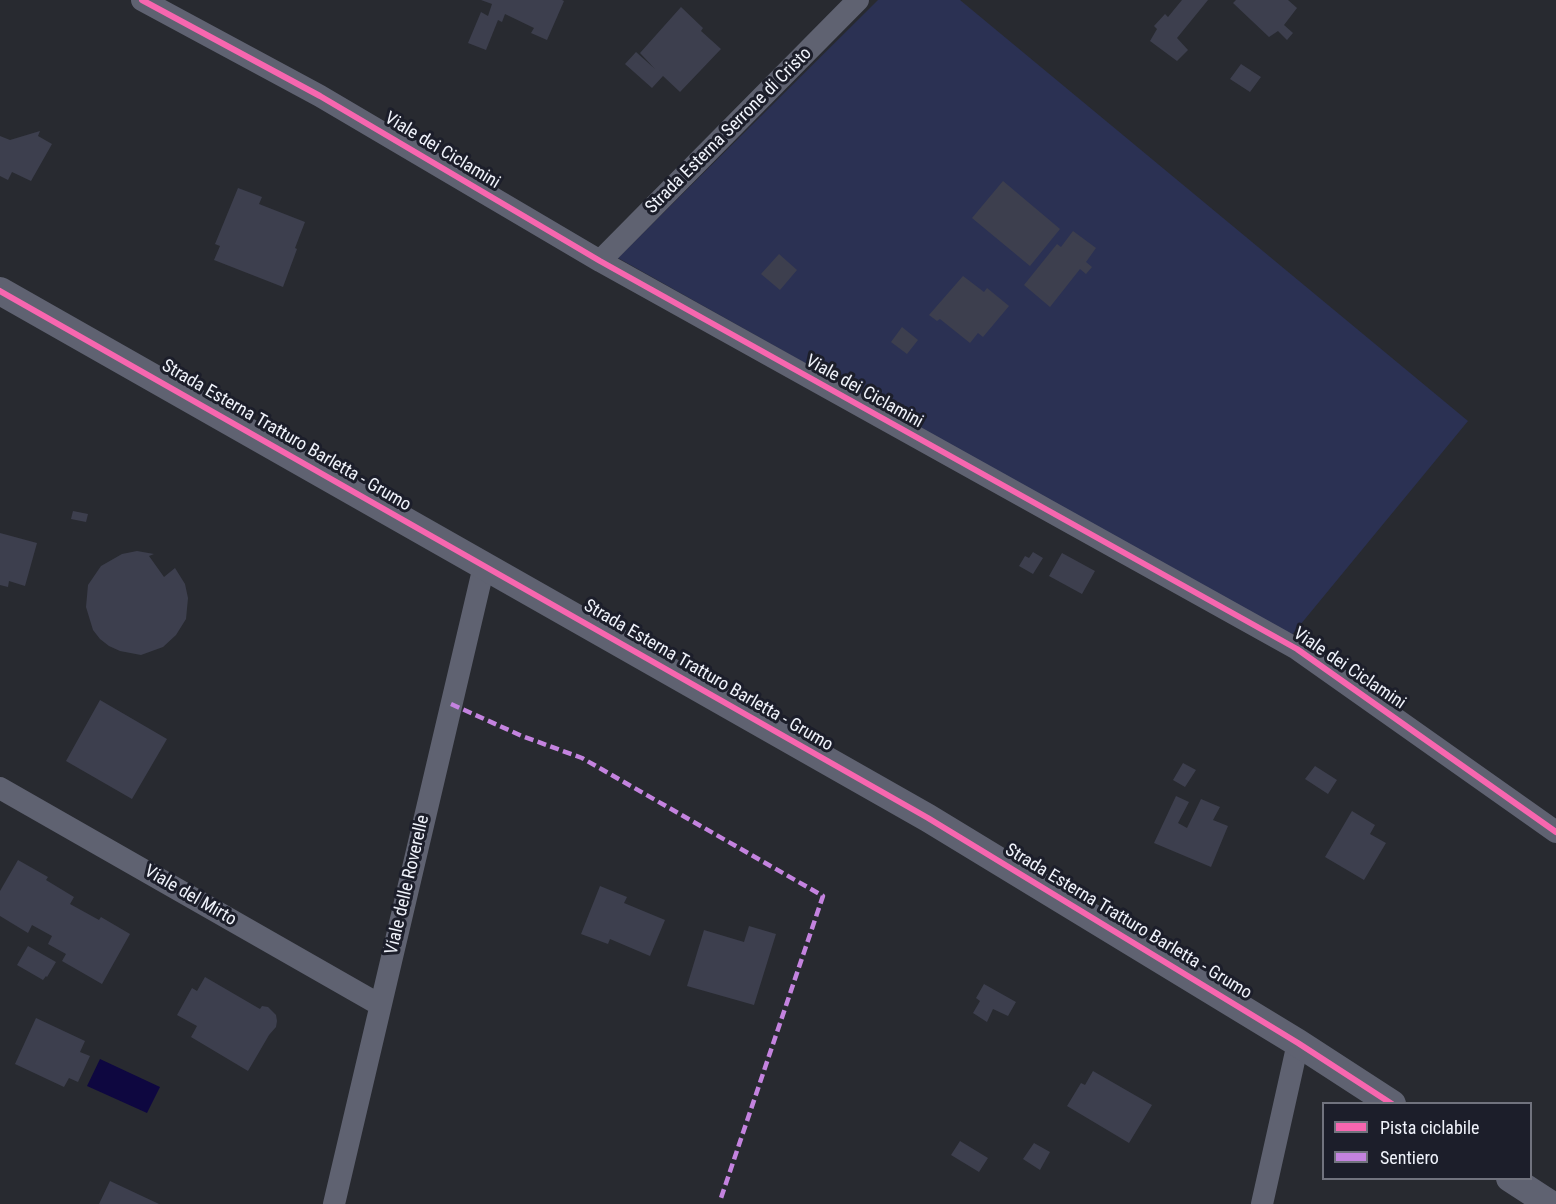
<!DOCTYPE html>
<html>
<head>
<meta charset="utf-8">
<style>
  body { margin:0 }
  #map { position:relative; width:1556px; height:1204px; overflow:hidden; background:#282a30; font-family:"Roboto Condensed",sans-serif }
  canvas { display:block }
  .legend { position:absolute; left:1322px; top:1102px; width:210px; height:78px; box-sizing:border-box; background:#1c1e2a; border:2px solid #71737e; margin:0; padding:8px 10px; list-style:none; font-size:18px; color:#f0f3fb }
  .legend li { display:flex; align-items:center; gap:12px; height:30px }
  .legend b { width:30px; border:2px solid #71737e }
</style>
</head>
<body>
<div id="map">
<canvas width="1556" height="1204"></canvas>
<ul class="legend">
<li><b style="height:8px;background:#f766af"></b>Pista ciclabile</li>
<li><b style="height:8px;background:#c483df"></b>Sentiero</li>
</ul>
</div>
<script>
const c = document.querySelector('canvas').getContext('2d');
c.lineJoin = 'round';
function fill(path, color) {
  c.fillStyle = color;
  c.fill(path, 'evenodd');
}
function poly(rows) {
  const path = new Path2D();
  for (const r of rows) {
    path.moveTo(r[0], r[1]);
    for (let i = 2; i < r.length; i += 2) path.lineTo(r[i], r[i + 1]);
  }
  return path;
}
function strokePath(path, color, width, dash) {
  c.strokeStyle = color;
  c.lineWidth = width;
  c.lineCap = dash ? 'butt' : 'round';
  c.setLineDash(dash || []);
  c.stroke(path);
}
function write(font, color, halo, rows, align = 'center') {
  c.font = font + ' "Roboto Condensed",sans-serif';
  c.lineWidth = 6;
  c.setLineDash([]);
  c.textBaseline = 'middle';
  c.strokeStyle = halo;
  c.fillStyle = color;
  for (const [text, x, y, turn = 0] of rows) {
    c.save();
    c.translate(x, y);
    c.rotate((+turn || 0) * Math.PI / 180);
    c.textAlign = isNaN(turn) ? turn : align;
    if (halo) c.strokeText(text, 0, 0);
    c.fillText(text, 0, 0);
    c.restore();
  }
}
fill(poly([
  [878,0,960,0,1468,421,1291,636,618,258]
]), '#2b3153');
fill(poly([
  [100,1059,160,1087,147,1113,87,1086]
]), '#0e0740');
fill(poly([
  [481,0,562,0,564,1,547,40,531,33,534,28,505,14,502,22,498,20,486,50,468,43,481,12,488,16,492,4],
  [1182,0,1208,0,1177,38,1188,50,1177,61,1150,41,1157,29,1154,26,1165,14,1168,17],
  [1236,0,1288,0,1297,8,1284,25,1293,33,1287,40,1278,31,1269,37,1233,3],
  [681,7,703,28,701,31,721,49,680,92,663,76,652,88,625,64,636,52,655,69,640,53],
  [1241,64,1261,77,1250,92,1230,79],
  [40,131,38,136,52,144,31,181,12,172,8,180,0,176,0,136,10,140],
  [1003,181,1060,229,1030,266,972,218],
  [238,188,262,197,259,204,305,222,295,248,297,249,283,287,214,260,220,246,215,244],
  [1073,231,1096,248,1086,262,1092,267,1086,274,1080,269,1050,307,1024,285,1057,244,1061,247],
  [779,254,797,270,780,290,761,274],
  [963,276,984,292,987,288,1009,306,983,337,978,333,970,343,940,319,937,321,929,315],
  [902,327,918,340,907,354,891,342],
  [73,511,88,514,86,522,71,519],
  [0,533,37,543,25,586,9,581,8,587,0,585],
  [137,551,154,554,149,556,164,577,175,568,185,584,188,598,186,619,176,635,163,647,141,655,120,651,109,646,100,639,93,630,86,607,88,585,101,566,122,554],
  [1033,552,1043,558,1033,574,1019,566,1025,556,1029,558],
  [1062,553,1095,571,1082,594,1049,576],
  [100,700,167,739,132,799,66,761],
  [1183,763,1196,770,1185,787,1173,780],
  [1315,766,1337,780,1328,794,1305,779],
  [1176,796,1189,802,1178,823,1187,828,1201,799,1220,807,1213,820,1228,826,1211,867,1154,843],
  [1352,811,1375,825,1370,834,1386,843,1364,880,1325,857],
  [18,860,48,877,46,880,74,897,70,904,99,920,101,917,130,934,102,984,62,961,66,954,48,944,52,936,32,925,28,933,0,916,0,891],
  [600,886,627,897,624,903,665,920,650,956,610,939,608,944,581,934],
  [749,926,776,934,754,1005,687,986,704,930,744,942],
  [28,946,56,962,47,977,46,976,43,980,17,965],
  [205,977,260,1009,262,1006,268,1007,276,1015,277,1021,276,1027,269,1035,248,1071,191,1037,197,1026,177,1015,192,988,197,991],
  [984,984,1016,1002,1008,1016,993,1009,987,1022,973,1013,980,1001,976,998],
  [36,1018,85,1041,80,1052,90,1056,78,1082,69,1078,64,1087,15,1064],
  [1093,1071,1152,1105,1129,1143,1067,1106,1081,1083,1085,1085],
  [960,1141,988,1158,979,1172,951,1155],
  [1034,1143,1050,1152,1040,1170,1023,1159],
  [110,1181,159,1204,99,1204]
]), '#3d3f4e');
strokePath(poly([
  [142,0,320,96,600,261,1297,649,1556,832],
  [600,261,858,0],
  [0,788,380,1005],
  [334,1204,484,566],
  [1262,1204,1298,1043]
]), '#5f6271', 22);
strokePath(poly([
  [0,291,928,818,1298,1043,1392,1104],
  [1510,1178,1550,1204]
]), '#5f6271', 28);
strokePath(poly([
  [451,704,522,736,582,758,823,896,720,1201]
]), '#c483df', 4.5, [9, 4.5]);
strokePath(poly([
  [142,0,320,96,600,261,1297,649,1556,832],
  [0,291,928,818,1298,1043,1392,1104]
]), '#f766af', 6);
write('18px', '#f0f3fb', '#1c1e2a', [
  ["Strada Esterna Serrone di Cristo",729,131,-45],
  ["Viale dei Ciclamini",442,151,31],
  ["Viale dei Ciclamini",864,392,29],
  ["Strada Esterna Tratturo Barletta - Grumo",286,436,30],
  ["Viale dei Ciclamini",1349,669,34],
  ["Strada Esterna Tratturo Barletta - Grumo",708,676,30],
  ["Viale delle Roverelle",408,885,-77],
  ["Viale del Mirto",190,896,30],
  ["Strada Esterna Tratturo Barletta - Grumo",1128,922,31]
]);
</script>
</body>
</html>
